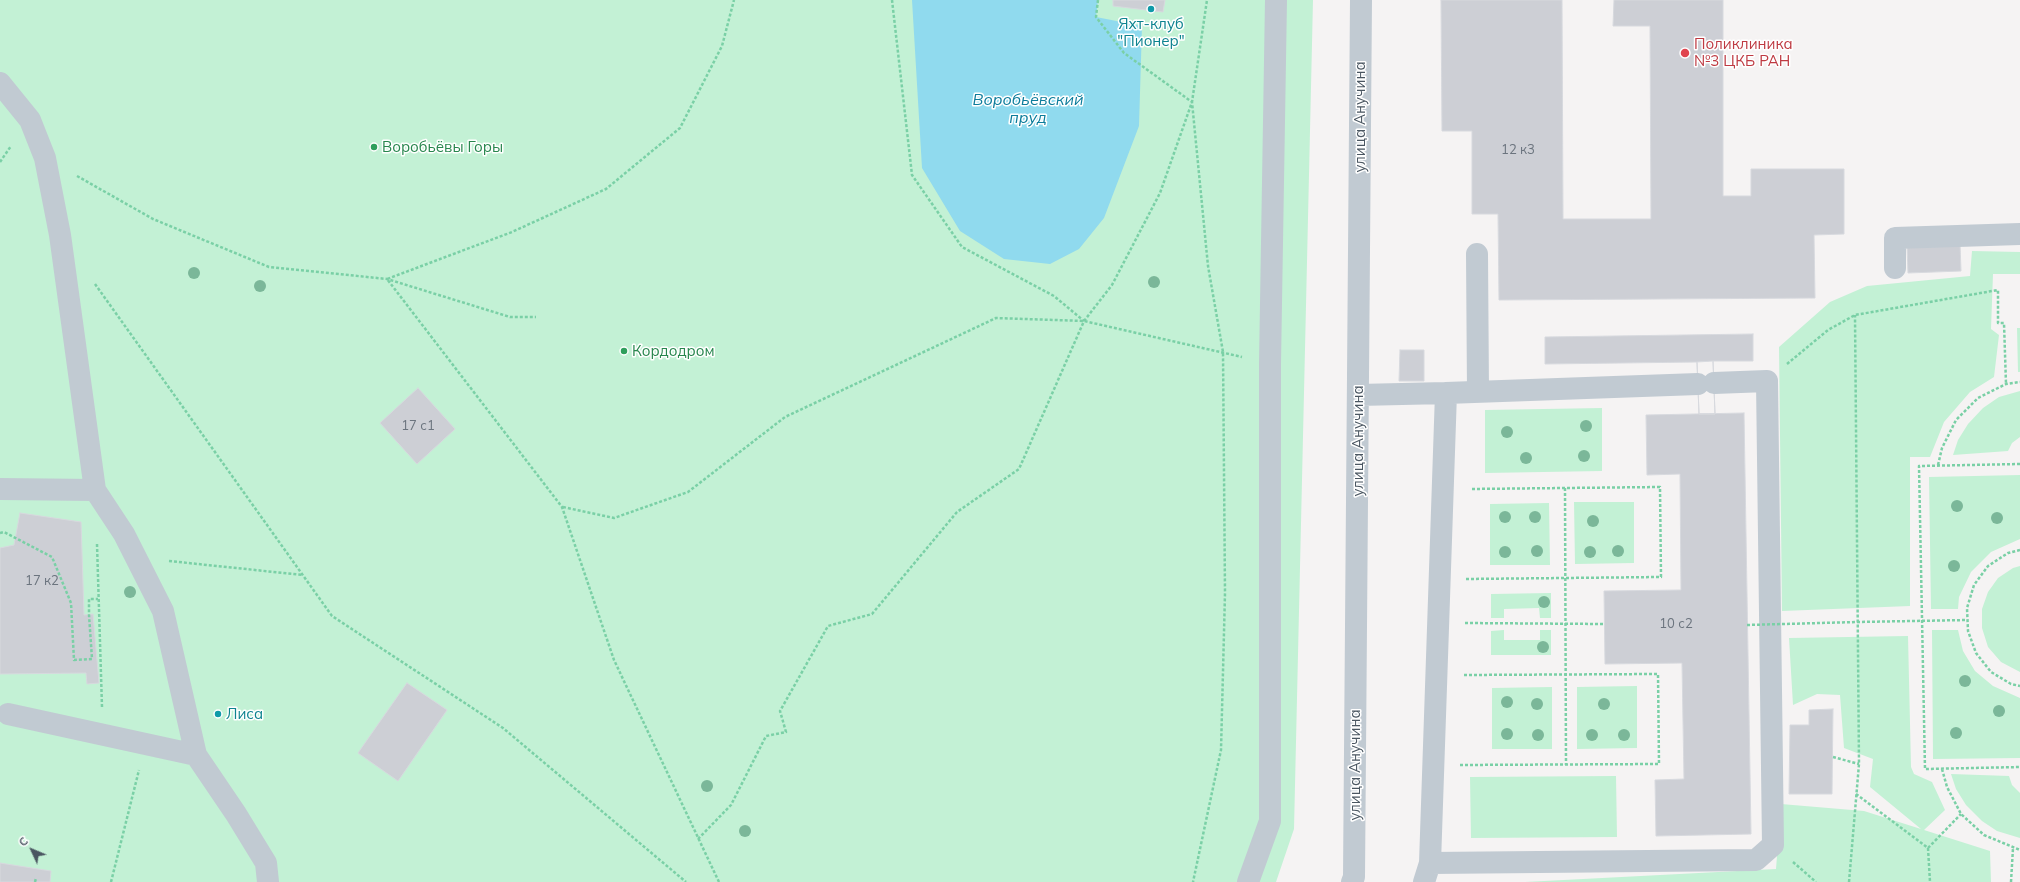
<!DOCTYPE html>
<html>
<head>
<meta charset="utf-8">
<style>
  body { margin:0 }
  #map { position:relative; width:2020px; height:882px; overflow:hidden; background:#f5f3f3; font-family:Mulish,sans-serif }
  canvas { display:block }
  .north { position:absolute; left:12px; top:830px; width:40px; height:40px; -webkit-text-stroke:3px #fff; paint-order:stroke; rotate:314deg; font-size:11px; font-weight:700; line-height:16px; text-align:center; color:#4a5661 }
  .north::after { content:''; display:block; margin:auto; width:14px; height:18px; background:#4a5661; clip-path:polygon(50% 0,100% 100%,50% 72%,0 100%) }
</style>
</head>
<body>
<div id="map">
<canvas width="2020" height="882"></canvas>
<div class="north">С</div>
</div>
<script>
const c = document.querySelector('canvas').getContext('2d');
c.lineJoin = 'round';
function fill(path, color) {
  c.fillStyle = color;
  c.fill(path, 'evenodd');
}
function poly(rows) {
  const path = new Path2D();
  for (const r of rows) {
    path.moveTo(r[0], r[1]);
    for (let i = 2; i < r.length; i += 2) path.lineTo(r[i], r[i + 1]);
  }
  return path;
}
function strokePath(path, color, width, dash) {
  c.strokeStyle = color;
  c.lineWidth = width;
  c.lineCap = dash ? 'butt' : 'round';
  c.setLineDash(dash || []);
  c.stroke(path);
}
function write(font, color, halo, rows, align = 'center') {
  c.font = font + ' Mulish,sans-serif';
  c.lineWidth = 3;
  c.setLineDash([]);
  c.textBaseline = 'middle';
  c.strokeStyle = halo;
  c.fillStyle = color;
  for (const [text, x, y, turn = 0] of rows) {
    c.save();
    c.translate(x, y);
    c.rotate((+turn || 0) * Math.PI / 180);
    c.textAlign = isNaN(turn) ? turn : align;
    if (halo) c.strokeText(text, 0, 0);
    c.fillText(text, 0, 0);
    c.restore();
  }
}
fill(poly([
  [0,0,1313,0,1294,829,1276,882,0,882],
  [1972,251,2020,252,2020,274,1993,274,1991,329,1999,335,1994,377,1970,392,1944,422,1930,457,1910,457,1910,606,1782,611,1779,347,1830,302,1867,286,1970,276],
  [2017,328,2020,328,2020,372,2018,372],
  [2020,391,2020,437,2012,443,2008,451,1953,455,1958,440,1968,424,1983,408,1999,397],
  [1602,408,1602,471,1485,473,1485,410],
  [2020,475,2020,539,1991,552,1971,572,1959,597,1958,609,1931,609,1929,477],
  [1574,502,1634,502,1634,563,1575,564],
  [1549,503,1550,565,1490,565,1490,504],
  [2020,566,2020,672,2001,662,1988,647,1982,628,1982,609,1988,592,1998,578,2013,568],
  [1551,593,1551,618,1540,618,1539,608,1504,609,1504,618,1491,618,1491,594],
  [1504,630,1504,640,1540,640,1540,630,1551,630,1551,655,1491,655,1491,631],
  [1932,630,1958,630,1963,651,1975,671,1993,686,2020,698,2020,758,1933,759],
  [1908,636,1911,767,1914,774,1932,782,1945,810,1924,830,1990,851,1991,882,1525,882,1776,869,1781,804,1864,811,1921,829,1870,787,1873,759,1844,748,1840,695,1817,694,1793,705,1789,638],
  [1637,686,1637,748,1577,749,1577,687],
  [1552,687,1552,749,1492,749,1492,688],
  [1951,774,2009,776,2012,785,2020,793,2020,838,1997,831,1982,821,1966,805,1956,789],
  [1616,776,1617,837,1471,838,1470,777]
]), '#c3f1d5');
fill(poly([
  [912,0,1098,0,1096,17,1142,26,1139,126,1104,218,1079,249,1050,264,1004,259,960,231,922,168]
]), '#90daee');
const building = poly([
  [1113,0,1165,0,1163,12,1113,6,1113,0],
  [1441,0,1562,0,1563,219,1651,219,1650,26,1613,26,1614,0,1723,0,1723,196,1751,196,1751,169,1844,169,1844,234,1814,235,1815,298,1499,300,1498,214,1472,214,1472,131,1442,131,1441,0],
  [1960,244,1961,271,1908,273,1907,246,1960,244],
  [1753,334,1753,361,1713,361,1715,414,1699,414,1697,362,1545,364,1545,337,1753,334],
  [1400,350,1424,350,1424,381,1399,381,1400,350],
  [1713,361,1715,414,1699,414,1697,362,1713,361],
  [418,388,455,429,417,464,380,423,418,388],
  [1744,413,1751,834,1656,836,1655,780,1684,779,1682,663,1605,664,1604,591,1681,590,1680,474,1647,475,1646,415,1744,413],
  [20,513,81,522,84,615,93,614,99,683,87,684,86,673,0,674,0,548,14,545,20,513],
  [407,683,447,710,398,781,358,753,407,683],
  [1833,709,1832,794,1789,794,1790,725,1809,725,1809,710,1833,709],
  [0,863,51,871,50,882,0,882,0,863]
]);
fill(building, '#cdcfd5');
strokePath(building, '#d7d9de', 1);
strokePath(poly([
  [892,0,912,175,962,247,1054,296,1084,321],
  [1098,0,1096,17,1124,53,1192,102,1208,266,1223,352,1225,593,1221,750,1193,882],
  [0,162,11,146],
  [77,176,153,219,269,267,387,279,510,317,536,317],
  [95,284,332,616,503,728,686,882],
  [1787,364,1828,330,1855,315,1998,290,1998,323,2004,323,2006,384],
  [2020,464,1919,466,1925,769,2020,767],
  [1938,465,1942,448,1956,420,1978,398,2006,384,2020,382],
  [1565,488,1566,765],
  [563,507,614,518,688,492,785,417,996,318,1084,321,1242,357],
  [0,533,4,532,52,557,71,603,74,660,92,659,89,615,89,599,98,599],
  [97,544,102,707],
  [2020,550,2008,553,1988,566,1974,585,1967,608,1968,631,1976,653,1991,672,2011,684,2020,686],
  [169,561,303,575],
  [1466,579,1661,577,1660,487,1470,489],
  [1857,622,1967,620],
  [1465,623,1605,624],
  [1833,757,1859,764],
  [1460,765,1659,764,1658,674,1463,675],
  [1942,769,1947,787,1961,814,1984,835,2020,850],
  [1856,794,1928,848,1961,814],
  [698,839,731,805,766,736,786,732,780,711,828,626,872,614,957,512,1019,469,1084,321,1112,285,1160,193,1192,102,1207,0],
  [1928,848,1930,882],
  [1793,862,1816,882],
  [35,882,36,878],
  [111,882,139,770],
  [719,882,614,660,562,507,387,279,512,232,606,189,680,128,722,46,734,0],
  [1849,882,1859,764,1855,315],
  [2011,882,2013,848]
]), '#7ad0a6', 2.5, [3, 2]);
strokePath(poly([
  [0,83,30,120,45,158,60,235,95,490,124,534,163,611,196,755,236,814,266,863,268,882],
  [1477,254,1478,392],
  [1895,268,1895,238,2020,234],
  [1446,393,1698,384],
  [1358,395,1446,393,1430,863,1756,860,1773,845,1767,381,1714,383],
  [0,489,95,490],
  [8,714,196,755],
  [1248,882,1270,821,1270,364,1276,0],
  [1352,882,1354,877,1361,0],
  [1424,882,1430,863]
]), '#c1cad2', 22);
strokePath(poly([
  [1747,625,1857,622]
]), '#7ad0a6', 2.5, [3, 2]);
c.fillStyle = '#7bb799';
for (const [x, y] of [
  [194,273],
  [1154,282],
  [260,286],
  [1586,426],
  [1507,432],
  [1584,456],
  [1526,458],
  [1957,506],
  [1505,517],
  [1535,517],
  [1997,518],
  [1593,521],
  [1537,551],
  [1618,551],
  [1505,552],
  [1590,552],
  [1954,566],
  [130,592],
  [1544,602],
  [1543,647],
  [1965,681],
  [1507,702],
  [1537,704],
  [1604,704],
  [1999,711],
  [1956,733],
  [1507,734],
  [1538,735],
  [1592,735],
  [1624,735],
  [707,786],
  [745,831]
]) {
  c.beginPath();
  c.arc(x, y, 6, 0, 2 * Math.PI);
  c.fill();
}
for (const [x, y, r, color] of [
  [1151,9,4,"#0f9aa8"],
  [1685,53,5,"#e0444e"],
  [374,147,4,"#2e9e5b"],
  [624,351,4,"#2e9e5b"],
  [218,714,4,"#0f9aa8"]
]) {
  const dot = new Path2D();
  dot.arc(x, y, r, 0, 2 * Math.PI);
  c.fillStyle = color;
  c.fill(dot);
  strokePath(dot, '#fff', 1.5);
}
write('13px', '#6b747e', null, [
  ["12 к3",1518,150],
  ["17 с1",418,426],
  ["17 к2",42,581],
  ["10 с2",1676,624]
]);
write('15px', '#0d838f', '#fff', [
  ["Яхт-клуб",1151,24],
  ["\"Пионер\"",1151,41],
  ["Лиса",226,714,"left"]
]);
write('15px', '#be3a42', '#fff', [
  ["Поликлиника",1694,44],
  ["№3 ЦКБ РАН",1694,61]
], 'left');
write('15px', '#4a5661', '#fff', [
  ["улица Анучина",1360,117,-90],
  ["улица Анучина",1358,441,-90],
  ["улица Анучина",1355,765,-90]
]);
write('15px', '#27864d', '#fff', [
  ["Воробьёвы Горы",382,147],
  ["Кордодром",632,351]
], 'left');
write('italic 16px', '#0c7c9b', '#fff', [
  ["Воробьёвский",1028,100],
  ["пруд",1028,118]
]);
</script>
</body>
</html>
